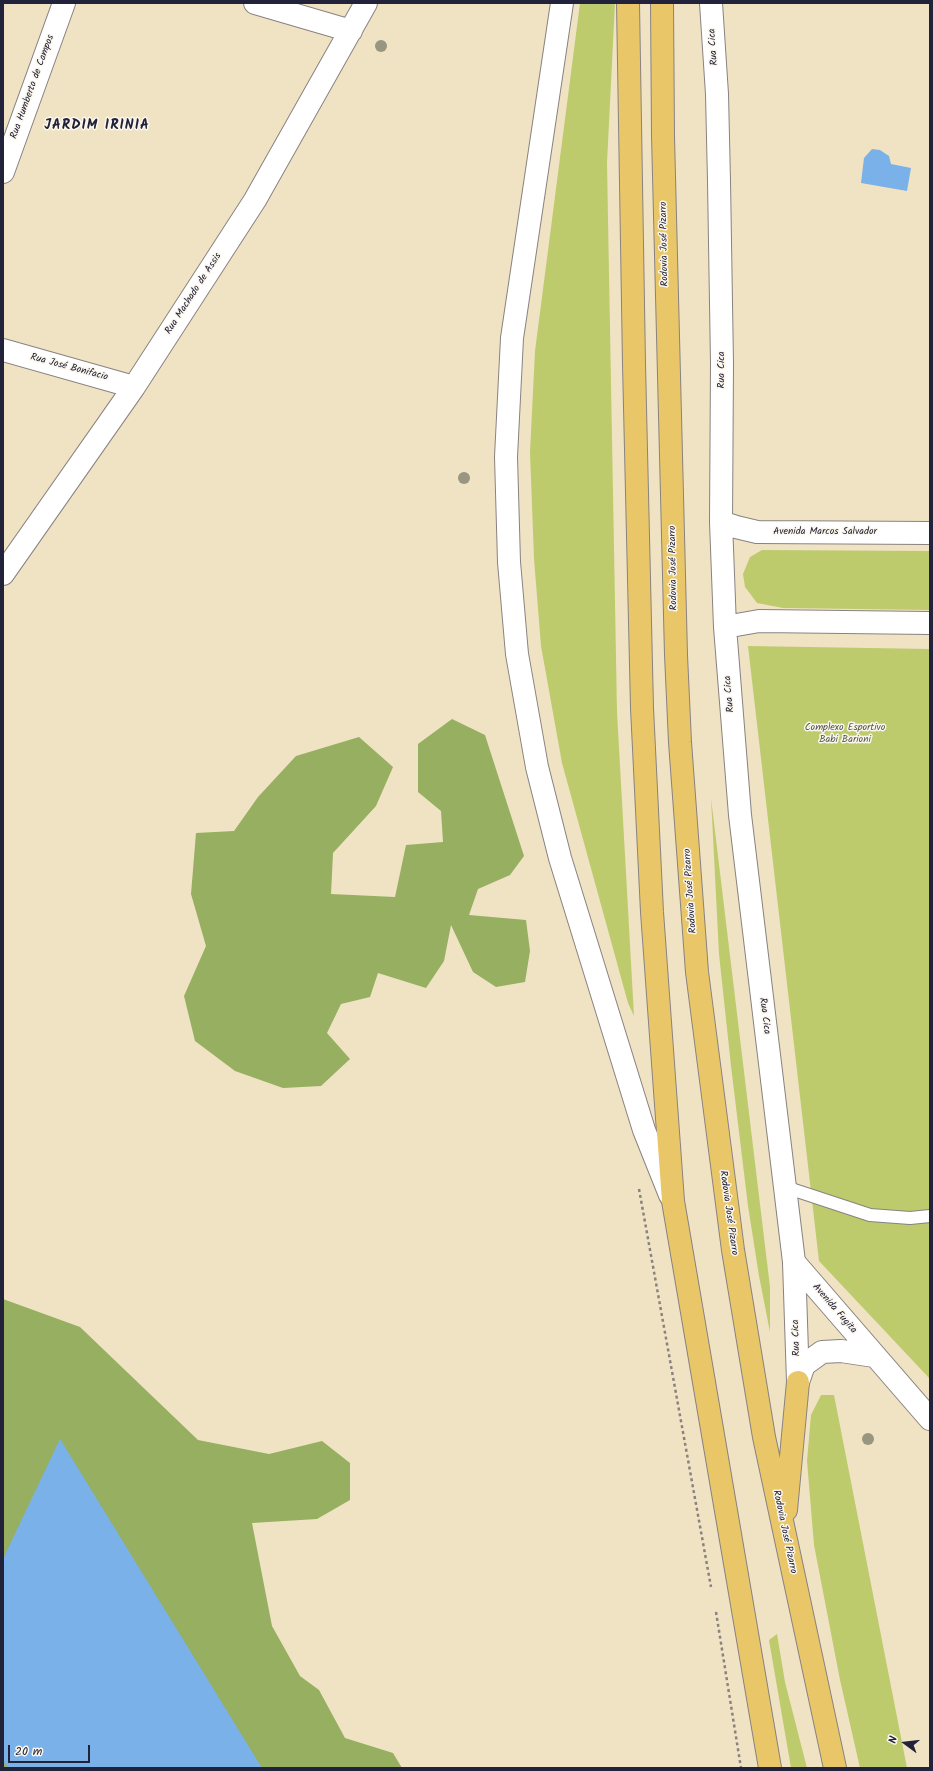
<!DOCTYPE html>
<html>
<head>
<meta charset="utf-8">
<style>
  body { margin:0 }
  #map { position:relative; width:933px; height:1771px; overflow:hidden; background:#f0e3c4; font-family:Kalam,sans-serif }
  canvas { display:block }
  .frame { position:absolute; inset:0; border:4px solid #22223b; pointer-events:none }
  .north { position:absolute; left:885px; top:1723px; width:40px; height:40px; -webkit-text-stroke:3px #fbf7ec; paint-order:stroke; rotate:285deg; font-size:11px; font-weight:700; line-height:16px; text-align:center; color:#22223b }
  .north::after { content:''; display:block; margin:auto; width:14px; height:18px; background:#22223b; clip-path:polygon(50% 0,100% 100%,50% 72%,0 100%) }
  .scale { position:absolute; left:8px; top:1745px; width:82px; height:18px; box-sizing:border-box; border:2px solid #22223b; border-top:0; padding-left:5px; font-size:12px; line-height:14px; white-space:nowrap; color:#22223b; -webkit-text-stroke:3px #fbf7ec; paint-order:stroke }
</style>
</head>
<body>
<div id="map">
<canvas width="933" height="1771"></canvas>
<div class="frame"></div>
<div class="north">N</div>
<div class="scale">20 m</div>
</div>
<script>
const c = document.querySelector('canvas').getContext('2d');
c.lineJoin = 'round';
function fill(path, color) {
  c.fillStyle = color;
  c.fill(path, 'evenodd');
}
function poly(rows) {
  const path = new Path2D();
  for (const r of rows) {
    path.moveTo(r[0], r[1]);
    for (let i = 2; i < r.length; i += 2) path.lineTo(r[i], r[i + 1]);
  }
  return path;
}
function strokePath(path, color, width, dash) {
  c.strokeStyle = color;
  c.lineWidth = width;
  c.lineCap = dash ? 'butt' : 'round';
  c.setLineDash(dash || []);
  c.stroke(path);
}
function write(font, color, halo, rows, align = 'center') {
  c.font = font + ' Kalam,sans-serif';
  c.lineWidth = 3;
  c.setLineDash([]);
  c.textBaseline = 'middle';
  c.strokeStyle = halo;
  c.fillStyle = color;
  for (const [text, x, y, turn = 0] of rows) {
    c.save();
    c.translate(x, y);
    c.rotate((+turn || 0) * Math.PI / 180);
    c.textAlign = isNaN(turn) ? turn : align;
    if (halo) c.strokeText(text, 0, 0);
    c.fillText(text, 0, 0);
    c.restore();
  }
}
fill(poly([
  [580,3,615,3,607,163,617,712,634,1016,628,1003,562,763,541,646,534,559,530,452,535,351],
  [762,550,930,551,930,610,783,608,757,603,745,587,743,574,750,557],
  [748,646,930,649,930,1379,819,1261],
  [711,798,770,1287,770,1332,759,1276,748,1206,731,1066,719,954],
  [821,1395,834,1395,907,1768,860,1768,840,1680,814,1545,807,1461,811,1415],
  [777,1634,785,1682,807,1768,791,1768,769,1640]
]), '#bdcb6d');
fill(poly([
  [452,719,485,735,524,856,510,875,478,889,469,915,526,920,530,951,525,982,496,987,473,972,451,925,444,961,426,988,378,973,370,997,341,1004,327,1033,350,1059,321,1086,283,1088,235,1071,195,1041,184,996,206,946,191,894,196,833,234,831,258,797,296,756,359,737,393,767,376,806,333,853,331,894,395,897,406,845,443,842,441,811,418,792,418,744],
  [3,1299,80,1327,198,1440,269,1454,322,1441,350,1463,350,1500,317,1519,252,1523,272,1626,300,1676,319,1690,345,1738,393,1753,402,1768,3,1768]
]), '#96af60');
fill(poly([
  [872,149,880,150,889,156,891,164,911,168,907,191,861,183,864,158],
  [60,1439,262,1768,9,1768,3,1761,3,1559]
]), '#7ab1e9');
const service = poly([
  [785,1187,870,1215,910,1218,930,1216]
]);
const minor = poly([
  [255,3,351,31],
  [3,172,64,3],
  [3,350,134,387],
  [3,574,134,387,255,200,366,3],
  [794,1262,930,1419],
  [798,1382,804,1365,822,1352,841,1351,874,1356]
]);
const tertiary = poly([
  [562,3,512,338,506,457,509,562,517,654,537,767,560,858,644,1130,670,1195],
  [711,3,717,94,719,181,722,364,721,522,725,627,740,815,794,1262,798,1382],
  [721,522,736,527,757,532,930,533],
  [725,627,759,621,930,623]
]);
const primary = poly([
  [628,3,634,364,642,708,652,912,673,1201,770,1768],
  [662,3,663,136,676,655,680,742,697,972,733,1250,764,1437,835,1768],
  [786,1510,798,1382]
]);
strokePath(service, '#898280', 14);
strokePath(minor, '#898280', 24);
strokePath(tertiary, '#898280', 24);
strokePath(primary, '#898280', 24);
strokePath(poly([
  [639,1189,711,1587],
  [716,1612,741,1768]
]), '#898280', 2.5, [3, 3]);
strokePath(service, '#fff', 12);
strokePath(minor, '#fff', 22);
strokePath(tertiary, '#fff', 22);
strokePath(primary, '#e9c769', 22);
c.fillStyle = '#989581';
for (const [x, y] of [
  [381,46],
  [464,478],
  [868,1439]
]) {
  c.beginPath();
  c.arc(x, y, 6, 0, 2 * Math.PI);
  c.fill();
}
write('10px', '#22223b', '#fbf7ec', [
  ["Rua Cica",714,47,-94],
  ["Rua Humberto de Campos",33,87,-70],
  ["Rodovia José Pizarro",665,244,-91],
  ["Rua Machado de Assis",194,294,-57],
  ["Rua José Bonifacio",69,368,15],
  ["Rua Cica",722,370,-90],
  ["Avenida Marcos Salvador",825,532],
  ["Rodovia José Pizarro",674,568,-91],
  ["Rua Cica",730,694,-95],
  ["Rodovia José Pizarro",691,891,-94],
  ["Rua Cica",764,1016,83],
  ["Rodovia José Pizarro",728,1213,82],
  ["Avenida Fugita",834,1309,49],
  ["Rua Cica",797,1338,-92],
  ["Rodovia José Pizarro",784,1532,78]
]);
write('10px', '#50554a', '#fbf7ec', [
  ["Complexo Esportivo",845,728],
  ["Babi Barioni",845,740]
]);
c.letterSpacing = '1px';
write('bold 14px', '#22223b', '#fbf7ec', [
  ["JARDIM IRINIA",97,127]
]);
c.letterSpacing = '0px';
</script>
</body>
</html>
